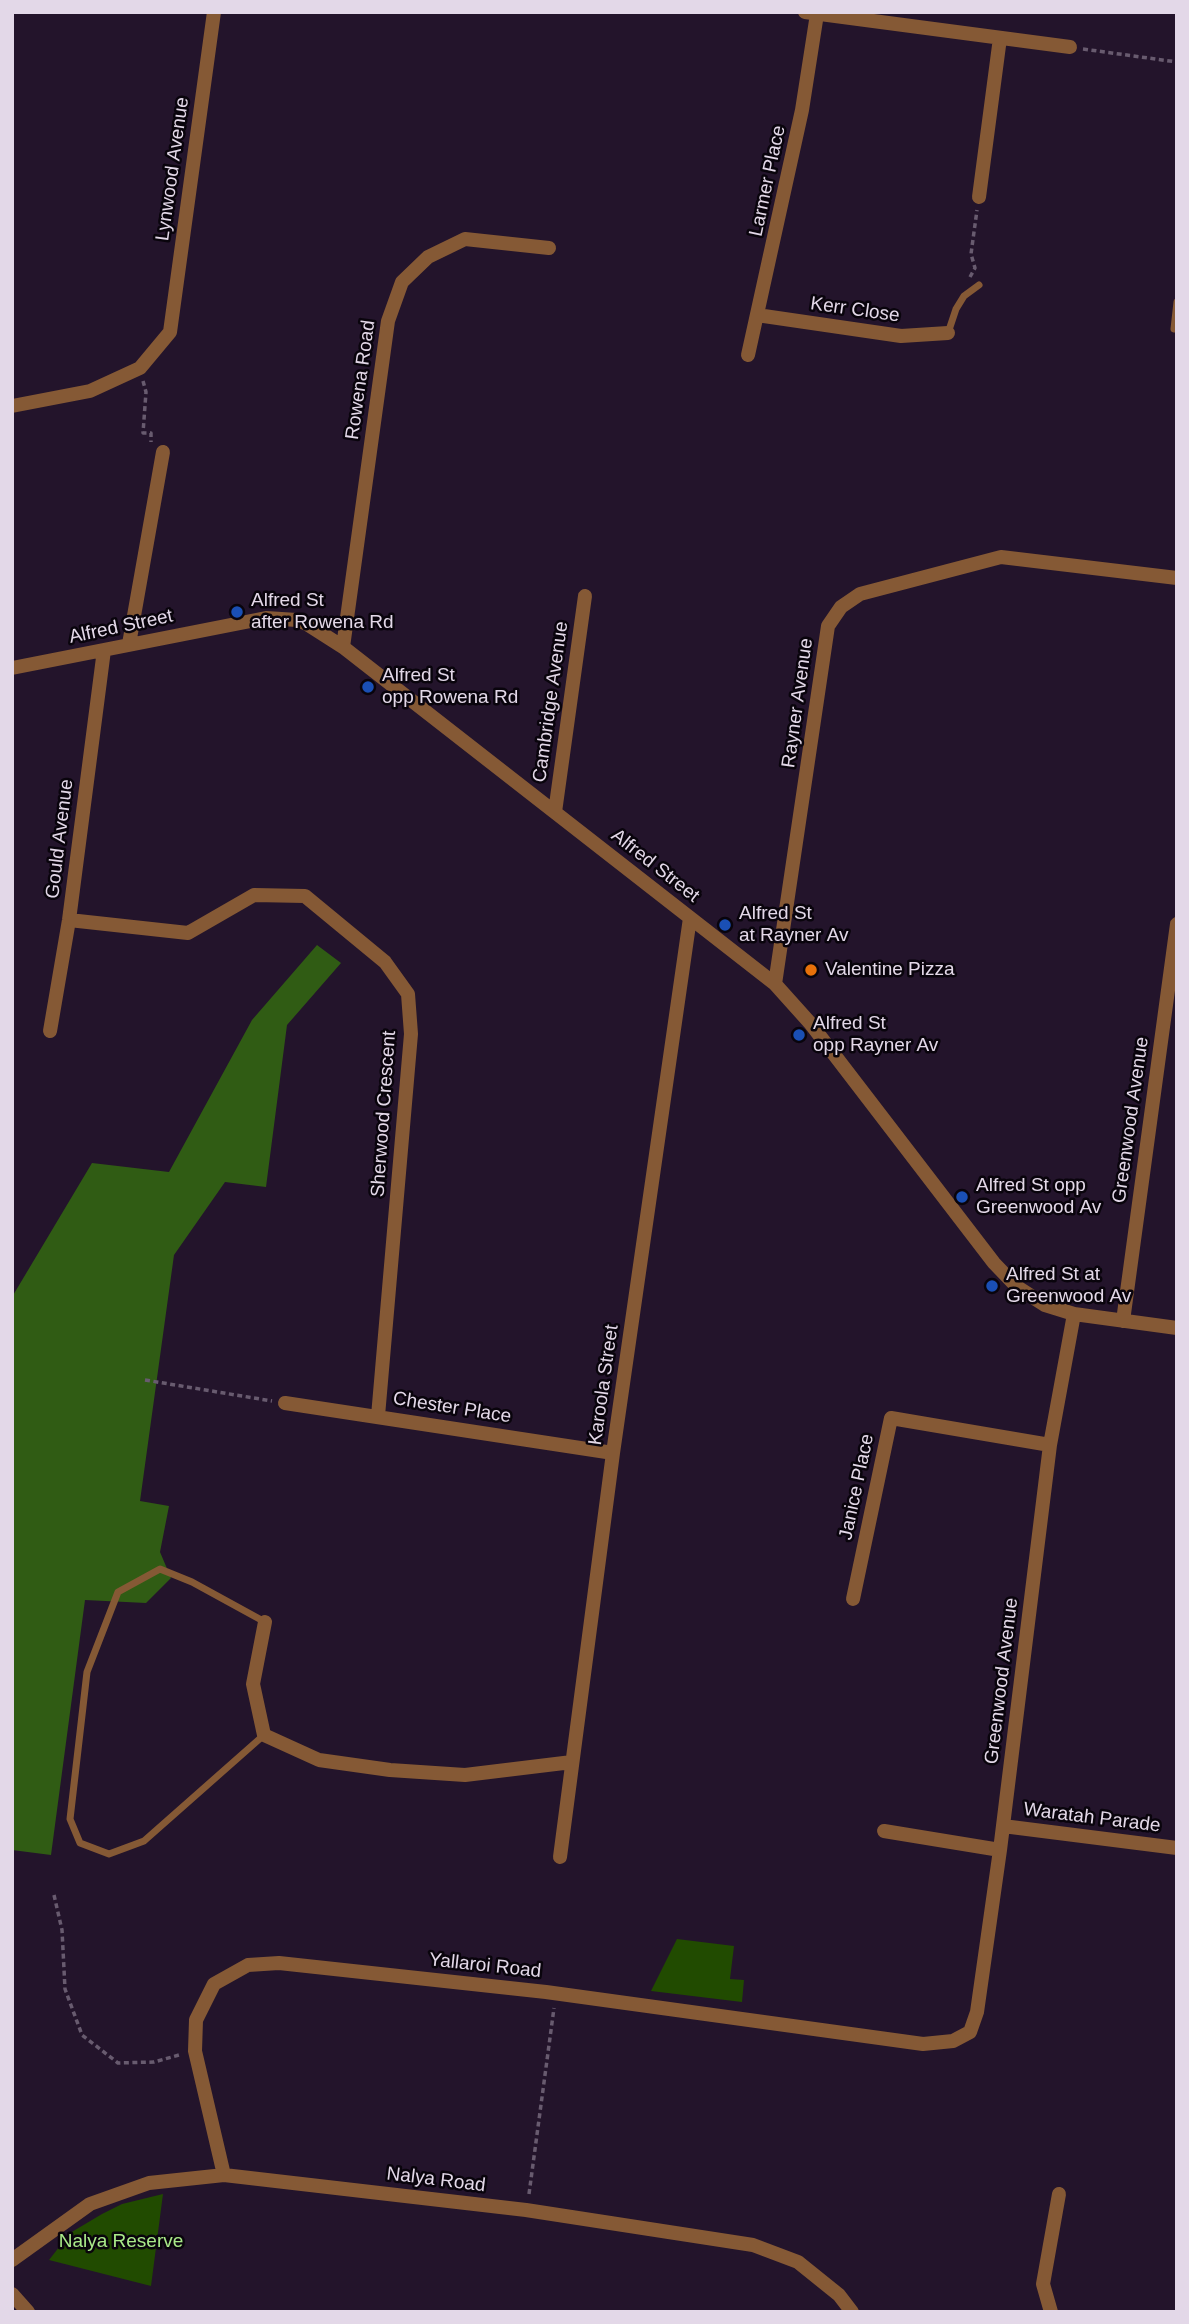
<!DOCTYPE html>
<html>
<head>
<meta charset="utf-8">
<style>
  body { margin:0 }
  #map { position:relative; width:1189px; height:2324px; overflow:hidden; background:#23142b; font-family:Helvetica,sans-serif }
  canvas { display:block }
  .frame { position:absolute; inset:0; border:14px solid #e3d8e8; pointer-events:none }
</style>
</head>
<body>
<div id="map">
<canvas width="1189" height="2324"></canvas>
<div class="frame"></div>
</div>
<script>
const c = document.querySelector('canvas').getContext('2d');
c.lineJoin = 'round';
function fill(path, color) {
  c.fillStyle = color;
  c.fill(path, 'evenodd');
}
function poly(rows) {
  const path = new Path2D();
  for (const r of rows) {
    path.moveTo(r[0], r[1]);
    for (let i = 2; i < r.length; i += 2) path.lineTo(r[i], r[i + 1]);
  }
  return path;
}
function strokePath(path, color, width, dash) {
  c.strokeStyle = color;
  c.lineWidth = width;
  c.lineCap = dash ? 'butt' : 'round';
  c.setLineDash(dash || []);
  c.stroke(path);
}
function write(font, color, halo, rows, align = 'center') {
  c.font = font + ' Helvetica,sans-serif';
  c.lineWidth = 5;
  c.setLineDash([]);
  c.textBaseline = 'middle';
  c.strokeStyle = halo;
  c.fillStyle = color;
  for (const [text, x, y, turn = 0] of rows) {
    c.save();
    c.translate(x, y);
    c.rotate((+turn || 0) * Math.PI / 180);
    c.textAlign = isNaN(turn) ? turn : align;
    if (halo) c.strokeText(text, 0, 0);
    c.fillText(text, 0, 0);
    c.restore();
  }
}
fill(poly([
  [677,1939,734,1946,730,1979,744,1980,742,2002,651,1991],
  [163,2194,151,2286,49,2260,70,2233,102,2214,122,2204]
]), '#214b00');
fill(poly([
  [317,945,341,963,287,1025,266,1187,225,1182,174,1255,140,1501,169,1506,160,1552,171,1578,146,1603,85,1600,51,1855,12,1850,12,1297,92,1163,169,1172,252,1020]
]), '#305c14');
strokePath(poly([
  [1083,49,1177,62],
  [970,277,975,268,971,254,977,210],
  [143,381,146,392,143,433,151,433,151,442],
  [145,1380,272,1401],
  [54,1895,62,1930,65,1989,82,2035,118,2063,154,2062,179,2055],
  [529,2194,554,2008]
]), '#685b6f', 3.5, [5, 3.5]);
strokePath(poly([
  [1174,329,1177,302],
  [948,333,956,309,964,296,979,285],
  [264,1735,144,1841,109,1854,80,1843,70,1819,87,1672,118,1592,160,1569,192,1582,265,1622]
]), '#855935', 7);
strokePath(poly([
  [805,12,1070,47],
  [979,197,1000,38],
  [757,315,901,336,948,333],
  [748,355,802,110,817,14],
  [12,406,90,391,140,368,170,332,214,12],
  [129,644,163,452],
  [343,647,388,321,402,282,428,257,465,239,549,248],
  [12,668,266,618,297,620,307,624,343,647,775,984,810,1023,994,1263,1017,1287,1045,1305,1074,1314,1177,1328],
  [555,812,585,596],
  [69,920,188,933,254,895,305,896,385,962,408,994,411,1034,378,1416],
  [775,984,828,626,841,607,860,594,1001,557,1177,578],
  [50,1031,69,920,104,650],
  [1123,1321,1177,924],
  [285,1403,613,1453],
  [853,1599,891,1418,1050,1445],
  [265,1622,253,1684,264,1735,319,1760,390,1770,465,1775,572,1762],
  [1003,1826,1177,1848],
  [884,1831,1000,1850],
  [560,1857,613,1453,690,918],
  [224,2175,195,2051,196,2020,214,1984,248,1965,279,1963,546,1992,923,2044,953,2041,970,2032,977,2012,1000,1850,1050,1445,1074,1314],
  [12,2260,90,2204,149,2183,224,2175,526,2210,753,2245,798,2262,839,2295,852,2312],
  [12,2294,28,2312],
  [1051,2312,1043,2284,1059,2194]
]), '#855935', 14);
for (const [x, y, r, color] of [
  [237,612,7,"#1a4fb4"],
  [368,687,7,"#1a4fb4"],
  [725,925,7,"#1a4fb4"],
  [811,970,7,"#e8710a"],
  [799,1035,7,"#1a4fb4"],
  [962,1197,7,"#1a4fb4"],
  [992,1286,7,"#1a4fb4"]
]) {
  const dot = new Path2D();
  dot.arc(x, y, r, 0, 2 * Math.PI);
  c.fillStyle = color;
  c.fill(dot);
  strokePath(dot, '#09040c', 2.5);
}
write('19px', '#e3d8e8', '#09040c', [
  ["Lynwood Avenue",173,169,-82],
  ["Larmer Place",768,181,-78],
  ["Kerr Close",855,310,8],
  ["Rowena Road",361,380,-82],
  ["Alfred Street",121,627,-12],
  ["Cambridge Avenue",551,702,-82],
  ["Rayner Avenue",798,703,-82],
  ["Gould Avenue",60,839,-83],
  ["Alfred Street",655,866,38],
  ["Sherwood Crescent",384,1114,-86],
  ["Greenwood Avenue",1131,1120,-82],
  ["Karoola Street",604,1385,-82],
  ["Chester Place",452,1408,9],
  ["Janice Place",857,1487,-78],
  ["Greenwood Avenue",1002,1681,-83],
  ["Waratah Parade",1092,1818,7],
  ["Yallaroi Road",485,1966,6],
  ["Nalya Road",436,2180,7]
]);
write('19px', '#e3d8e8', '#09040c', [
  ["Alfred St",251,601],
  ["after Rowena Rd",251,623],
  ["Alfred St",382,676],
  ["opp Rowena Rd",382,698],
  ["Alfred St",739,914],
  ["at Rayner Av",739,936],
  ["Valentine Pizza",825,970],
  ["Alfred St",813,1024],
  ["opp Rayner Av",813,1046],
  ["Alfred St opp",976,1186],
  ["Greenwood Av",976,1208],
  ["Alfred St at",1006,1275],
  ["Greenwood Av",1006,1297]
], 'left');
write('19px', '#a9e989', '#09040c', [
  ["Nalya Reserve",121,2242]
]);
</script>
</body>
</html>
